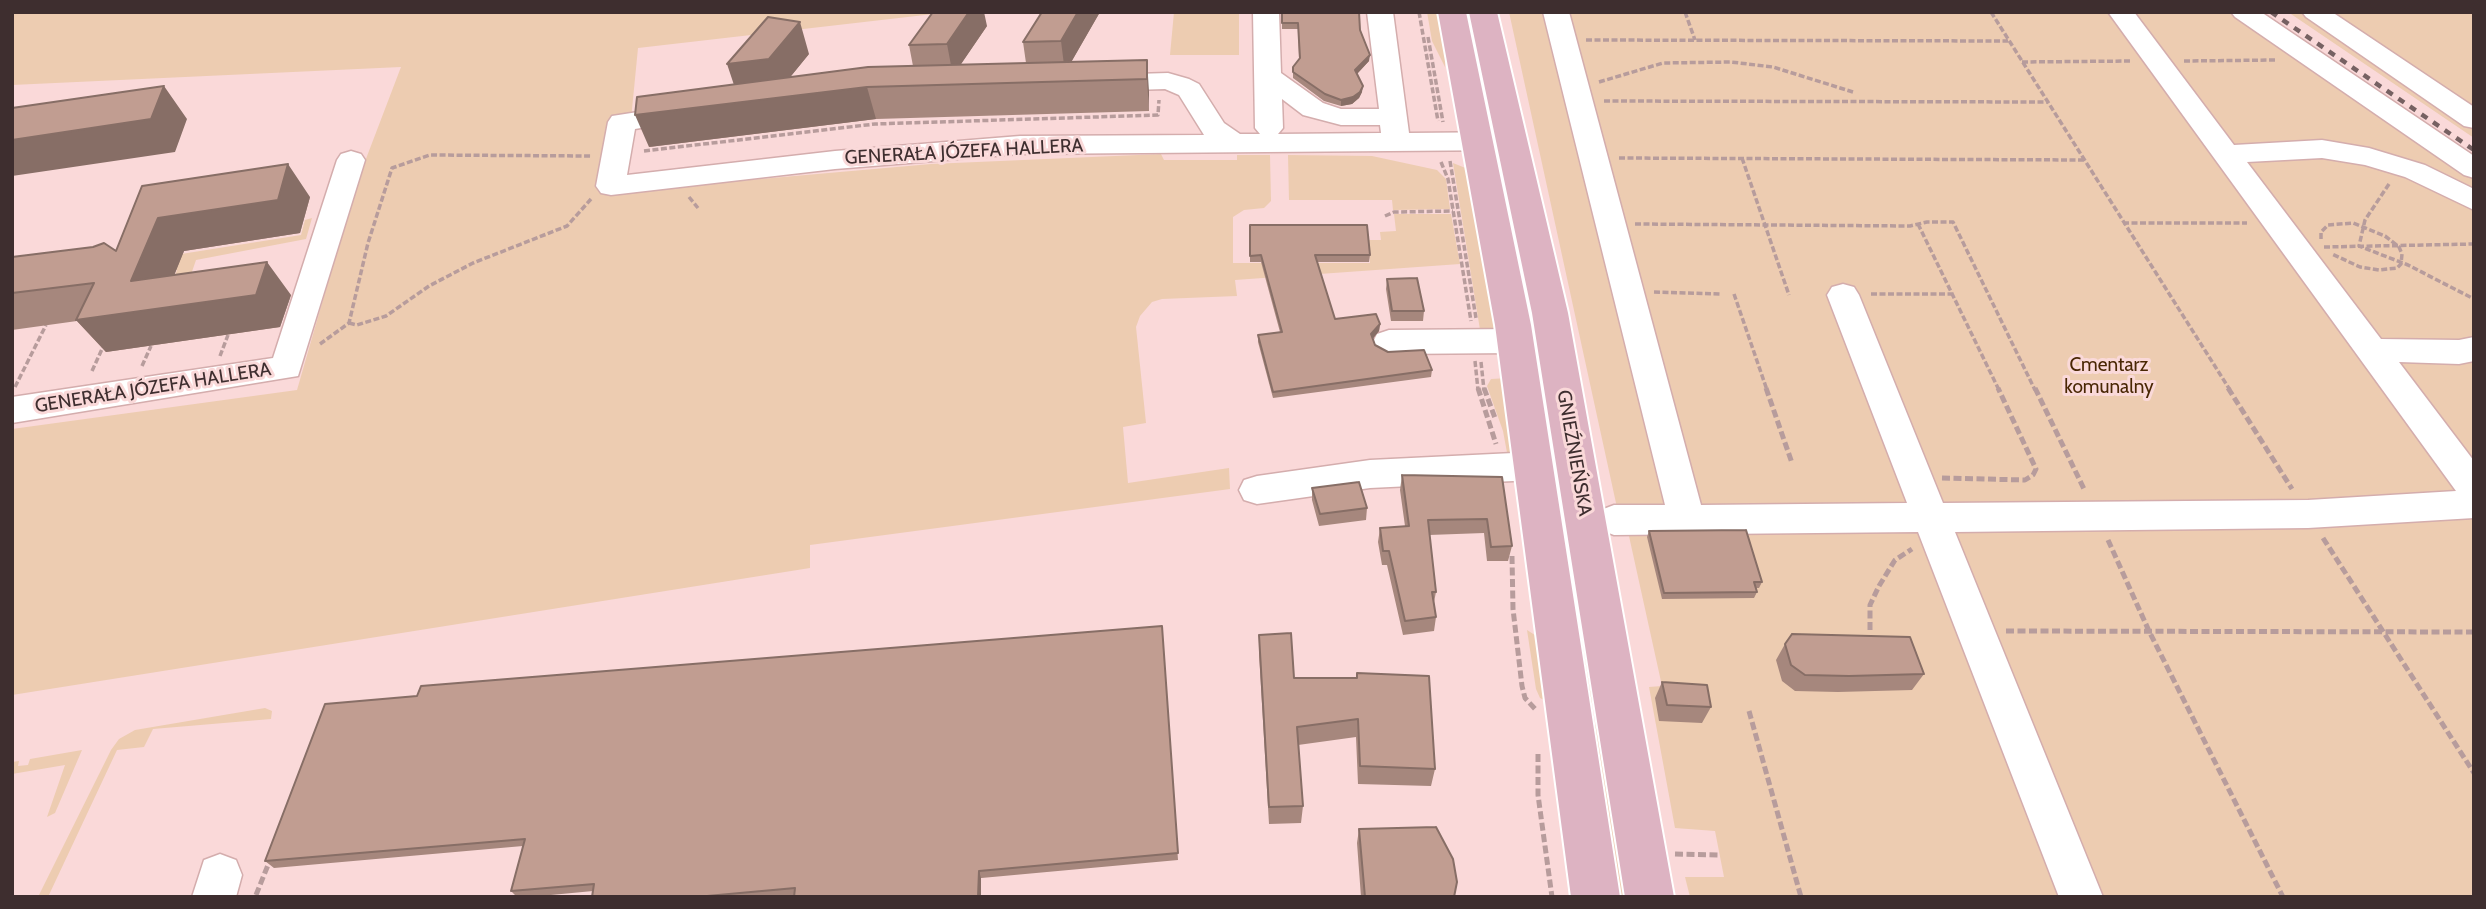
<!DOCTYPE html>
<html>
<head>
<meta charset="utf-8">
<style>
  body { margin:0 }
  #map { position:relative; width:2486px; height:909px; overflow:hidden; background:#fad9d9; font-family:Cabin,sans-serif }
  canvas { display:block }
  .frame { position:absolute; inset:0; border:14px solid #3e2e2f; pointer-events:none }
</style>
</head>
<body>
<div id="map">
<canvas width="2486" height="909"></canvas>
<div class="frame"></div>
</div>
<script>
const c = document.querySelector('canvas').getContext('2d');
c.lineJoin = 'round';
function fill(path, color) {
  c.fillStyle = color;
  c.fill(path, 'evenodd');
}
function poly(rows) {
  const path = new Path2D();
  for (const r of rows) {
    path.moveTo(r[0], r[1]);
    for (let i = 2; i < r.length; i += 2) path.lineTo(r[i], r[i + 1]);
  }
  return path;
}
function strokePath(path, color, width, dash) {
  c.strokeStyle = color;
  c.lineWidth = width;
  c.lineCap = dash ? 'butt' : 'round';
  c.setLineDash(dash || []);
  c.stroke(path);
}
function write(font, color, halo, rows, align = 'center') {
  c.font = font + ' Cabin,sans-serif';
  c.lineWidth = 6;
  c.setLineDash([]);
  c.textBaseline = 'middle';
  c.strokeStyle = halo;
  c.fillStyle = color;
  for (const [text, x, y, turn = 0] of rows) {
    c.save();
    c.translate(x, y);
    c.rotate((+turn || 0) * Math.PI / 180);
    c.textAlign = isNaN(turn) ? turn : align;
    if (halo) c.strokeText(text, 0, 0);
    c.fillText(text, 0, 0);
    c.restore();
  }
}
fill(poly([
  [12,12,951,12,638,48,624,191,931,164,1161,154,1164,160,1237,160,1237,155,1270,155,1271,201,1264,208,1244,210,1233,217,1233,263,1370,263,1369,240,1381,240,1380,232,1396,231,1394,214,1451,214,1460,264,1235,280,1237,296,1162,299,1152,302,1140,316,1136,327,1146,423,1123,427,1128,483,1229,468,1230,489,810,545,810,568,12,695,12,429,297,390,356,185,401,67,12,85],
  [1174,12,1239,12,1239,55,1170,55],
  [1427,12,1443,12,1446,28,1445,67,1432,41],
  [1509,12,2253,12,2474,162,2474,897,1690,897,1685,877,1724,877,1715,831,1675,828,1649,687,1662,686,1627,527,1621,526],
  [2288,12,2474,12,2474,138],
  [1288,155,1372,156,1437,170,1446,179,1450,209,1393,210,1392,200,1289,200],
  [1453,163,1468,169,1500,329,1481,336],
  [312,218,306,239,196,260,185,292,164,306,177,270,146,274,137,261,301,235,305,220],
  [1508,378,1518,448,1508,458,1503,431,1487,386,1491,379],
  [1533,378,1549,379,1601,703,1581,702],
  [1527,630,1538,637,1548,702,1540,698,1536,689],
  [265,708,272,711,271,719,153,729,144,747,117,750,48,897,38,897,111,750,119,739,135,730],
  [1584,724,1605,725,1634,897,1611,897],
  [82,750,55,813,47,817,65,765,12,774,12,762,19,761,18,766,28,765,30,759]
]), '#edccb1');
const minor = poly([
  [1253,12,1279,12,1281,73,1323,103,1341,109,1379,109,1367,12,1393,12,1409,133,1512,132,1522,135,1526,141,1522,147,1512,150,1020,154,835,169,611,195,601,193,596,186,608,122,612,116,683,105,693,107,697,113,693,119,635,129,627,175,835,151,1020,136,1204,135,1179,95,1165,89,1101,91,1091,89,1088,83,1091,77,1101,75,1168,73,1189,79,1199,84,1224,123,1240,134,1260,134,1255,128,1253,12],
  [1282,99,1303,115,1341,125,1380,125,1381,133,1278,134,1283,128,1282,99],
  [1543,12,1569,12,1701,505,1907,503,1827,295,1832,287,1843,284,1854,287,1859,295,1943,503,2308,500,2456,491,2108,12,2134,12,2234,145,2322,140,2369,148,2425,165,2474,189,2474,210,2405,177,2365,165,2322,158,2247,162,2381,339,2459,340,2474,337,2474,361,2459,364,2399,362,2474,461,2474,518,2308,528,1955,532,2103,897,2059,897,1918,532,1614,535,1601,530,1596,520,1601,510,1614,505,1665,505,1543,12],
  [2231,12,2261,12,2474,156,2474,178,2464,175,2235,17,2231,12],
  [2302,12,2332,12,2474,107,2474,128,2464,126,2306,17,2302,12],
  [351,151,361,154,365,160,298,376,12,423,12,397,273,358,337,160,341,154,351,151],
  [1516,329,1528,333,1532,341,1528,349,1516,353,1389,354,1377,350,1373,342,1377,334,1389,330,1516,329],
  [1534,452,1546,456,1552,466,1546,476,1534,480,1370,488,1257,504,1244,500,1239,490,1244,480,1257,476,1370,460,1534,452],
  [220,854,236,860,242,875,236,897,192,897,204,860,220,854]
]);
const major = poly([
  [1438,12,1466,12,1531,325,1620,897,1571,897,1495,325,1438,12],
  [1469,12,1497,12,1568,313,1674,897,1625,897,1532,313,1469,12]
]);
strokePath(minor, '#d4adad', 3);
strokePath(major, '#fff', 4);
strokePath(poly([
  [1419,12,1438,121],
  [1685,12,1695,40],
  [1991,12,2230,390],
  [1428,37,1443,122],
  [1586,40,2008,41],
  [2184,61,2277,60],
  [2022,62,2130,61],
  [1599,82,1663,63,1731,62,1773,67,1853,92],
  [1604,101,2047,102],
  [644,151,875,124,1158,115,1159,100],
  [1619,158,2084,160],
  [1742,158,1789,295],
  [1450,161,1476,318],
  [1441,162,1448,179,1471,321],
  [2389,184,2365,220,2359,246,2408,265,2474,299],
  [689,197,698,208],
  [1385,216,1394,212,1453,211],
  [2123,223,2247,223],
  [1635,224,1910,226,1927,222,1953,222,2035,390],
  [1918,224,1999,390],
  [2321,239,2321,232,2328,225,2353,223,2385,236,2399,247,2402,254,2401,264,2397,268,2379,270,2360,267,2332,254],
  [2324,247,2474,244],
  [1654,292,1720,294],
  [1734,294,1767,390],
  [1871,294,1954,294],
  [349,323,357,325,386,316,429,286,473,263,567,226,591,199],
  [320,344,349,323,368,243,392,168,430,155,591,156],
  [220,356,228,335],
  [1475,361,1478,390],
  [1481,362,1484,390],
  [142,366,151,346],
  [92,371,103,347],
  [15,387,46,325]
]), '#b79c9c', 3.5, [6, 2.5]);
strokePath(poly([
  [1478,388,1496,444],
  [1484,388,1495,418],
  [1766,388,1792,463],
  [2035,388,2085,491],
  [2228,388,2292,489],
  [1942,478,2025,480,2033,475,2036,469,1998,388],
  [2323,538,2474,773],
  [2108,540,2149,631,2283,897],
  [1512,556,1513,609,1522,686,1525,698,1536,710],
  [1870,630,1870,605,1879,586,1895,560,1912,549],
  [2006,631,2474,632],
  [1749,711,1801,897],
  [1538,754,1538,795,1552,897],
  [1675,854,1720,855],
  [256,895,270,860]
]), '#b79c9c', 5, [8, 3.5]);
fill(minor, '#fff');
fill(major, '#ddb3c2');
strokePath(poly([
  [2271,12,2474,150]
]), '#766162', 4.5, [7, 7]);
fill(poly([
  [1042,12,1100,12,1071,62,1147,60,1149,111,876,119,649,147,734,85,809,54,790,77,913,66,909,45,987,26,960,65,1026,63,1023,42],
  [1282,12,1360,30,1369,61,1357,74,1362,92,1359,98,1352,104,1341,106,1324,101,1293,78,1293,67,1299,59,1298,29,1282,29],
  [310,197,300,233,184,251,174,275,291,295,280,327,106,352,77,321,12,330,12,257,116,251],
  [1250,225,1370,255,1369,262,1317,262,1335,319,1380,324,1379,331,1373,338,1375,345,1388,352,1432,370,1431,377,1273,398,1258,342,1258,335,1280,332,1261,262,1250,262],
  [1387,279,1424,311,1423,321,1391,321,1386,289],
  [1402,475,1502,477,1512,546,1508,561,1487,561,1484,533,1429,535,1436,592,1434,602,1436,617,1434,631,1403,635,1387,565,1382,565,1378,542,1380,528,1405,526,1400,490],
  [1312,488,1367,508,1366,520,1319,526,1312,500],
  [1649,531,1762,582,1759,588,1755,588,1757,592,1754,598,1662,599,1647,537],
  [1162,626,1178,860,774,897,592,897,593,891,530,897,517,897,511,891,523,846,274,868,265,861,417,696],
  [1259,635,1294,678,1435,769,1431,786,1358,784,1356,737,1298,745,1303,806,1301,823,1269,824,1259,653],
  [1785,644,1924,674,1912,690,1838,692,1795,691,1782,681,1776,660],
  [1662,682,1711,707,1702,723,1659,721,1655,698],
  [1359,829,1454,897,1361,897,1357,843]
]), '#a6877d');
fill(poly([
  [969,12,984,12,987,26,953,76,947,44],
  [1078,12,1100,12,1065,73,1061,41],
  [800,22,809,54,779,91,738,97,727,64],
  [1370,55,1369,61,1355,76,1355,70],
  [1147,60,1149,92,1149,111,1147,79],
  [164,86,187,119,175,152,12,176,12,140],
  [1363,86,1362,92,1359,98,1352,104,1341,106,1341,100],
  [867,87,876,119,649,147,635,115],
  [288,164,310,197,300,233,184,251,161,308,267,262,291,295,280,327,106,352,76,320,131,281,158,218],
  [1380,324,1379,331,1371,341,1371,334],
  [979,871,981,878,981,897,978,897]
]), '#876e66');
const building = poly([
  [933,12,969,12,947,44,909,45,933,12],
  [1042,12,1078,12,1061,41,1023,42,1042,12],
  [1282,12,1359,12,1360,30,1370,55,1355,70,1363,86,1360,92,1353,97,1341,100,1325,94,1293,72,1293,67,1300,58,1298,23,1282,23,1282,12],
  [768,17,800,22,769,59,727,64,768,17],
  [1147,60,1147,79,867,87,635,115,637,97,868,67,1147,60],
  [164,86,151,119,12,140,12,108,164,86],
  [288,164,278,200,158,218,131,281,267,262,256,295,76,320,94,283,12,293,12,257,93,247,104,243,116,251,142,186,288,164],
  [1250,225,1367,225,1370,255,1315,255,1335,319,1376,314,1380,324,1371,334,1375,345,1388,352,1424,350,1432,370,1273,392,1258,335,1282,332,1261,255,1250,256,1250,225],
  [1417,278,1424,311,1392,311,1387,279,1417,278],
  [1402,475,1502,477,1512,546,1491,547,1487,519,1428,520,1436,592,1432,592,1436,617,1405,621,1389,551,1383,551,1380,528,1409,526,1402,475],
  [1359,482,1367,508,1320,514,1312,488,1359,482],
  [1746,530,1762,582,1754,582,1757,592,1664,593,1649,531,1746,530],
  [1162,626,1178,853,979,871,978,897,794,897,795,888,696,897,592,897,594,884,511,891,525,839,265,861,325,704,417,696,421,686,1162,626],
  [1291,633,1294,678,1357,678,1357,673,1429,676,1435,769,1360,766,1358,719,1297,727,1303,806,1269,807,1259,635,1291,633],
  [1792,634,1910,637,1924,674,1849,676,1805,675,1791,665,1785,644,1792,634],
  [1662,682,1707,685,1711,707,1667,705,1662,682],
  [1436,827,1453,859,1457,882,1454,897,1365,897,1359,829,1436,827]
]);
fill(building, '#c19d91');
strokePath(building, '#876e66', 2);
write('19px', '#3e2e2f', '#fad9d9', [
  ["GENERAŁA JÓZEFA HALLERA",964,152,-3],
  ["GENERAŁA JÓZEFA HALLERA",153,388,-9],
  ["GNIEŹNIEŃSKA",1574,453,80]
]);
write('19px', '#492704', '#fad9d9', [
  ["Cmentarz",2109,365],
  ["komunalny",2109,387]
]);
</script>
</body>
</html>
